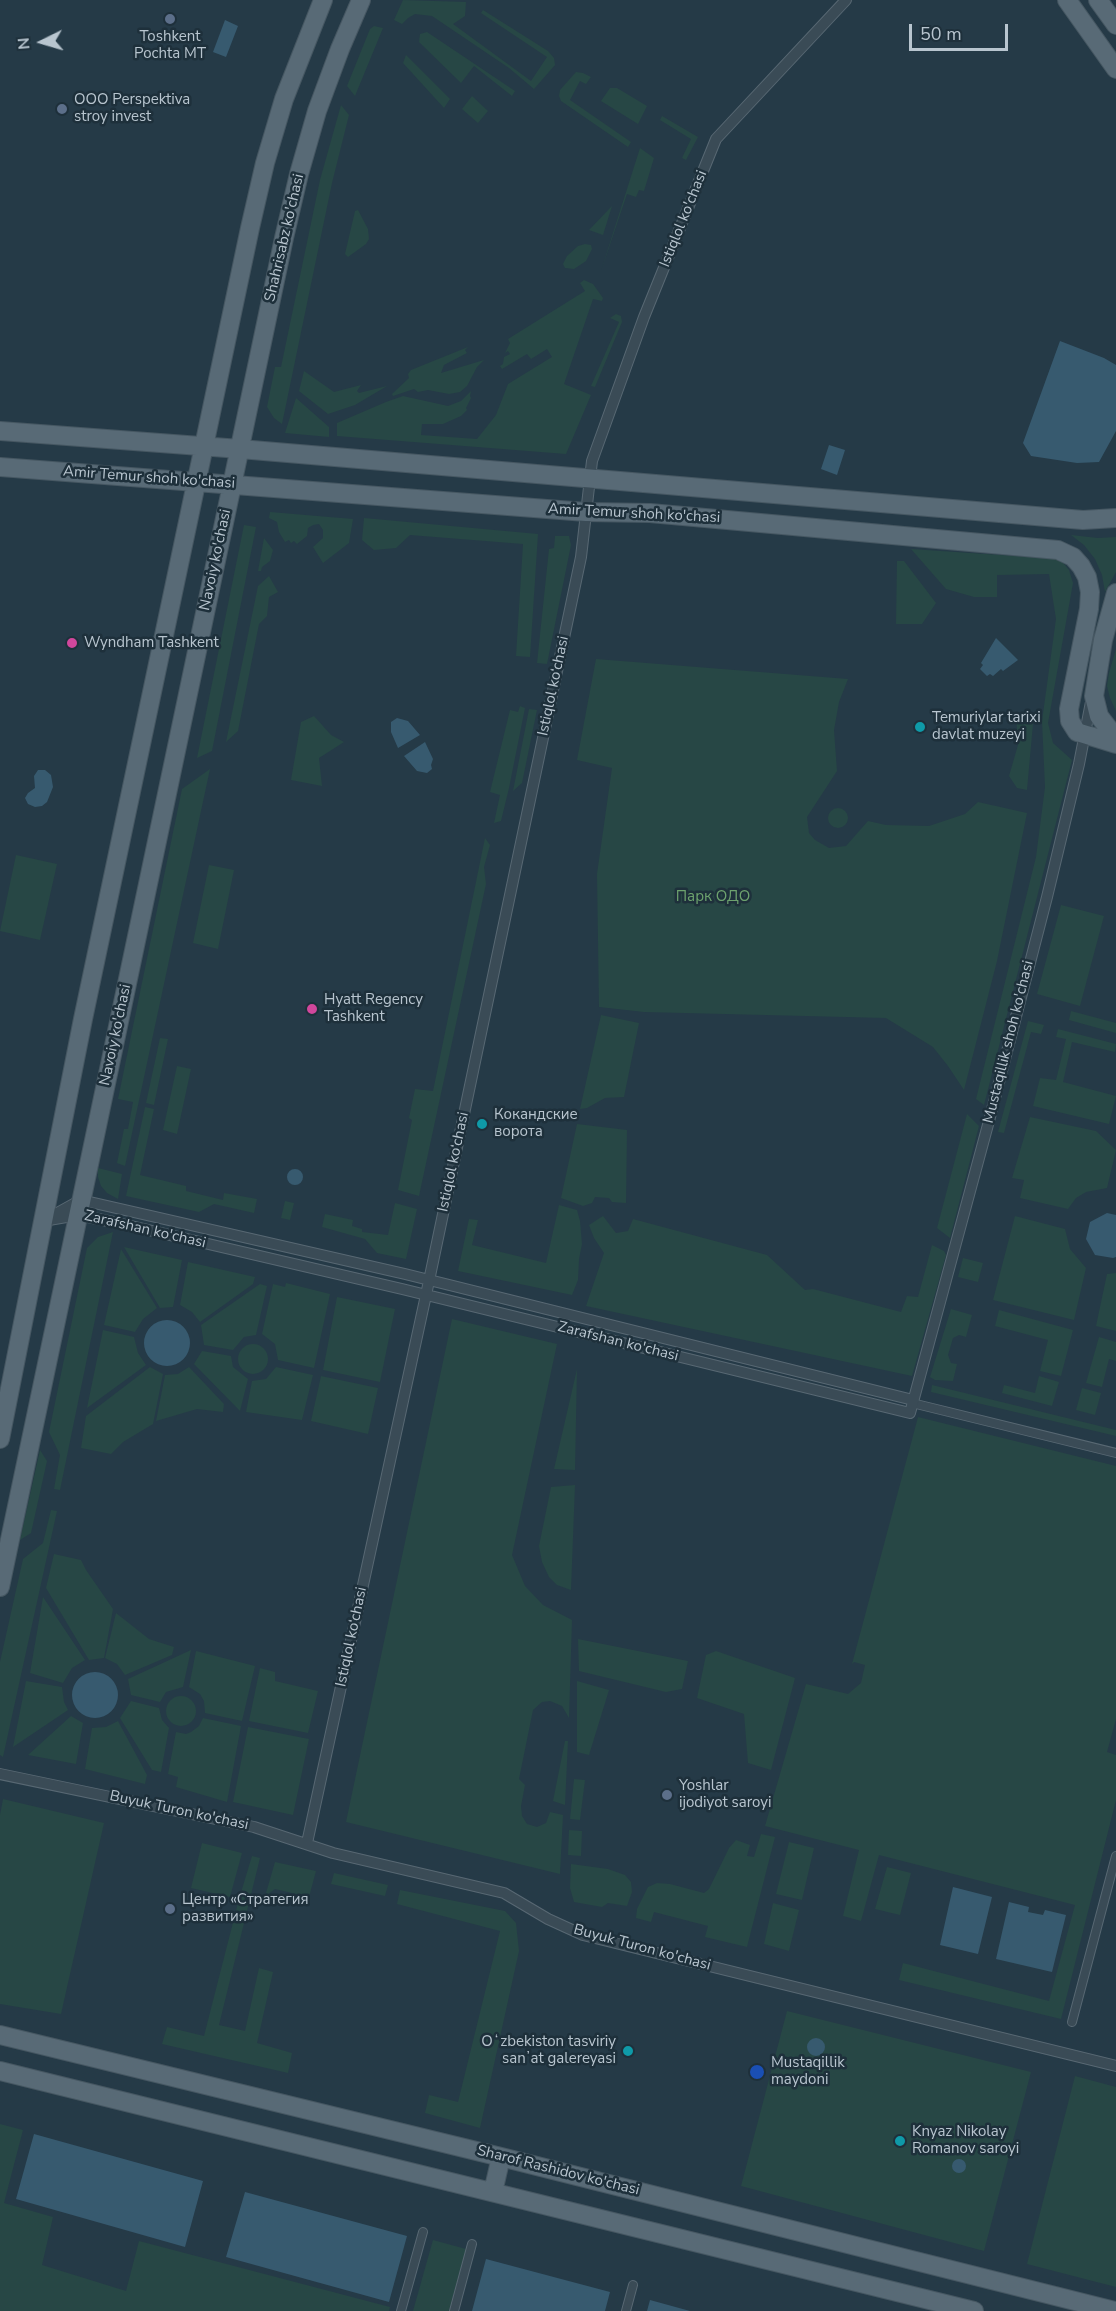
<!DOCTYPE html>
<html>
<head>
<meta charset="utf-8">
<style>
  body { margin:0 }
  #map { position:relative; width:1116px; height:2311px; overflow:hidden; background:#253a47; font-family:"Nunito Sans",sans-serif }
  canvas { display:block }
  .north { position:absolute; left:12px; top:12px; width:60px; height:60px; -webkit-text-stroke:4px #1e303b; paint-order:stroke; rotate:265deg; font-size:16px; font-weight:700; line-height:24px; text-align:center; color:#b8c5cf }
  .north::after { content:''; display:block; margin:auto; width:21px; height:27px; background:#b8c5cf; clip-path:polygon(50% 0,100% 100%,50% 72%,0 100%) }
  .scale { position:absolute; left:909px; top:24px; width:99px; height:27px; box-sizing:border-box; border:3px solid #b8c5cf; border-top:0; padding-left:8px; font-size:18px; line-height:21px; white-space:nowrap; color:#b8c5cf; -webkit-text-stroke:4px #1e303b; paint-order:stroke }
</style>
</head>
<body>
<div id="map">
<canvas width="1116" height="2311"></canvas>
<div class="north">N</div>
<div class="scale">50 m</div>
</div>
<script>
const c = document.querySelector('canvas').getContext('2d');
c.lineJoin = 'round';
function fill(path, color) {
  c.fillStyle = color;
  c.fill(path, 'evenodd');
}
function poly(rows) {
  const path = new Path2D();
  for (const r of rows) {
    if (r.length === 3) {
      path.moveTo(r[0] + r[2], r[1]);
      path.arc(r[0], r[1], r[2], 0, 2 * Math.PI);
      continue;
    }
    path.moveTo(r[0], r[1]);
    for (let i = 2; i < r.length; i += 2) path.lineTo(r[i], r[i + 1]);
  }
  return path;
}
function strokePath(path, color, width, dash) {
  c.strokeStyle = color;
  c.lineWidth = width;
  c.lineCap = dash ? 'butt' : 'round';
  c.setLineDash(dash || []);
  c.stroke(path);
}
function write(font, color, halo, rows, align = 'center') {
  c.font = font + ' "Nunito Sans",sans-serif';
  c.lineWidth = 5;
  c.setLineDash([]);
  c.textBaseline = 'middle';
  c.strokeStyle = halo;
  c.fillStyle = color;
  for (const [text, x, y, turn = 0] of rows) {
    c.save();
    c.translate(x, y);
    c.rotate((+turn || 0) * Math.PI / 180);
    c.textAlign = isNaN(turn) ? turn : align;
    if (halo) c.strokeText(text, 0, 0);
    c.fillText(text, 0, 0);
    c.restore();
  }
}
fill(poly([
  [403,0,466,2,465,16,453,24,531,81,547,57,481,13,483,10,548,51,554,58,555,65,534,89,509,68,432,16,415,14,408,18,402,24,394,20],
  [374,26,383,28,355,96,347,86,370,29],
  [427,32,515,91,512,96,474,66,461,83,419,42,420,34],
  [406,55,450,99,444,108,403,63],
  [576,72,583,73,591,77,586,84,580,81,570,100,631,142,628,147,561,101,559,96,560,90],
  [610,88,617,88,647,106,638,124,601,101],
  [472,96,488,111,478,123,462,109],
  [341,105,349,115,332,183,282,424,274,418,267,407,275,367,281,367,320,180],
  [662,116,698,137,686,160,682,158,691,139,660,120],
  [640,148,654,158,644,191,639,190,636,197,627,194,601,271],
  [612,206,603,235,589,230],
  [358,210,368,229,369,239,366,244,348,257,345,254,355,211],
  [585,244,591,245,592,249,586,261,574,269,565,268,563,264,567,256,578,246],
  [584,280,593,284,603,298,602,301,593,299,564,384,591,395,566,454,337,436,337,423,386,402,403,396,448,406,461,401,471,391,470,396,471,398,466,408,467,410,461,416,443,424,422,424,421,435,477,439,496,415,508,384,552,357,547,349,531,359,527,354,502,369,500,366,503,364,504,357,510,354,508,351,505,353,510,343,508,339,585,291,580,283],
  [616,314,621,316,622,322,595,387,591,386,619,322,610,318],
  [468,347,465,350,467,353,444,365,441,373,484,360,477,367,467,386,460,392,449,394,428,390,418,392,414,389,393,396,392,394,409,378,408,374,411,370],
  [304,371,334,392,361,385,357,391,359,393,387,386,355,405,328,414,299,391],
  [296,398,329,427,329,437,285,433],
  [270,512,353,519,349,543,323,563,313,547,323,538,323,530,319,524,313,525,308,528,307,536,297,544,294,541,291,543,289,540,285,542,279,532,277,522,269,518],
  [364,518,538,534,530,657,516,656,523,544,410,535,396,548,374,550,362,540],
  [244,525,256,527,212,751,197,758],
  [1071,535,1098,538,1116,537,1116,572,1105,592,1102,575,1095,559,1084,545],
  [555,536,569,536,571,545,547,664,537,663,549,549,554,548],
  [264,538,273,550,270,561,262,567,261,571,258,571],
  [911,549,1060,559,1069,570,1073,583,1048,723,1053,743,1072,760,984,1105,976,1099,1036,857,1045,787,1042,721,1056,619,1049,574,997,575,997,597,974,597,946,589],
  [897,561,904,561,936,603,922,624,896,624],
  [269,576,278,592,269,597,267,616,259,624,238,731,226,742,258,586],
  [1116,649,1116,711,1110,698,1107,686,1109,673],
  [596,659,848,679,839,702,834,730,837,771,807,817,809,833,815,840,829,848,846,846,868,821,886,825,929,826,965,814,978,802,1027,813,997,961,964,1090,948,1066,933,1047,886,1018,644,1012,599,1007,597,874,612,768,577,760],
  [520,706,525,708,509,788,501,821,494,823,500,795,490,792,510,710,518,712],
  [529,709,537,710,522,783,513,791],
  [1034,713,1027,790,1017,788,1009,776,1018,745,1016,715],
  [314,716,331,735,344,742,319,758,322,786,291,780,301,722],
  [210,769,125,1166,117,1163,124,1129,128,1129,133,1102,118,1099,182,789],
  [838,818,10],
  [485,838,490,845,484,867,486,884,419,1196,398,1190,412,1120,409,1118,415,1089,433,1091],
  [16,855,57,864,40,940,0,931],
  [209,865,234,870,218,949,193,943],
  [1061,905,1104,916,1080,1006,1037,994],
  [1071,1011,1116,1023,1116,1033,1069,1020],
  [601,1015,639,1023,624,1097,605,1098,587,1108,580,1109],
  [1028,1021,1044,1025,1041,1034,1031,1032,1004,1133,998,1132],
  [1058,1029,1116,1044,1115,1052,1072,1042,1063,1082,1116,1096,1109,1124,1033,1106,1040,1078,1056,1080,1066,1039,1056,1037],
  [160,1038,168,1039,154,1105,146,1103],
  [177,1066,191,1069,177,1134,163,1130],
  [145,1107,154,1109,140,1175,186,1186,186,1191,223,1200,224,1193,257,1199,254,1213,214,1204,199,1212,126,1196],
  [967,1114,979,1126,950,1238,937,1228],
  [1030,1117,1096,1131,1116,1150,1107,1188,1086,1192,1076,1198,1068,1209,1020,1198,1024,1180,1012,1178],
  [577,1124,627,1130,626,1203,612,1202,609,1198,595,1197,592,1203,583,1206,561,1198],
  [98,1168,122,1174,118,1199,107,1193,101,1186,98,1177],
  [285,1201,294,1203,290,1220,281,1218],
  [395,1203,417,1209,406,1259,377,1253,365,1239,322,1227,325,1214,353,1220,352,1226,362,1229,362,1232,388,1235],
  [559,1205,577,1210,580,1221,582,1244,579,1259,578,1280,572,1295,458,1271,469,1219,478,1220,472,1245,546,1263],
  [603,1216,616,1233,628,1231,633,1219,767,1255,805,1290,813,1289,901,1312,907,1296,918,1297,932,1245,944,1251,946,1255,912,1376,586,1306,604,1253,594,1238,589,1225],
  [1015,1216,1065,1229,1070,1249,1086,1268,1074,1320,993,1300],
  [113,1232,60,1490,54,1489,60,1455,49,1432,87,1248,98,1237],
  [124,1247,182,1260,173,1307,160,1308],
  [121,1249,157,1308,143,1319,135,1332,104,1325],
  [963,1258,983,1263,978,1282,958,1277],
  [188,1262,255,1277,253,1284,200,1322,192,1312,180,1305],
  [1116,1273,1116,1331,1096,1326,1107,1274],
  [286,1283,330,1294,314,1368,278,1360,275,1344,262,1334,273,1284,285,1287],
  [260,1284,267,1286,256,1335,244,1337,233,1350,204,1345,201,1325],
  [337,1297,395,1309,380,1382,323,1370],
  [951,1309,972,1315,966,1337,959,1335,953,1338,948,1355,951,1363,957,1364,953,1381,935,1380,930,1377],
  [999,1310,1073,1330,1061,1376,1040,1371,1048,1340,995,1326],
  [452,1319,557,1344,512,1555,525,1586,543,1605,572,1620,569,1718,562,1706,550,1701,542,1702,533,1710,519,1779,525,1785,521,1806,522,1816,527,1824,537,1827,546,1823,550,1812,563,1815,560,1874,346,1822],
  [103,1330,134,1337,138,1353,146,1365,87,1408],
  [1099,1337,1116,1342,1116,1361,1109,1359,1102,1387,1086,1383],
  [253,1359,15],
  [202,1351,231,1356,233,1367,248,1379,240,1411,194,1364],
  [150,1367,163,1374,153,1424,123,1442,111,1454,81,1448,86,1416],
  [189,1367,224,1404,223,1412,197,1409,156,1421,165,1375,178,1374],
  [276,1367,313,1375,302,1420,246,1412,252,1381,266,1379],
  [577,1369,575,1470,554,1469],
  [321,1376,378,1388,368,1434,311,1421],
  [1039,1376,1059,1382,1052,1406,1002,1393,1004,1385,1035,1393],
  [932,1385,1116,1430,1116,1436,931,1392],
  [1082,1388,1101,1393,1095,1415,1076,1410],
  [918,1417,1116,1466,1116,1719,1107,1752,1116,1755,1116,1800,1061,2019,899,1980,903,1963,1049,2001,1075,1905,879,1855,861,1921,843,1916,859,1850,765,1826,806,1684,848,1694,861,1683,865,1665,854,1662,852,1664],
  [40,1450,47,1461,31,1533,20,1540],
  [575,1485,571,1590,557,1585,549,1577,542,1562,539,1546,551,1487],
  [51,1510,57,1511,3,1757,0,1755,0,1662,23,1559,43,1543],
  [54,1554,81,1560,86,1570,113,1609,104,1658,89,1660,46,1588],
  [43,1597,85,1660,72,1668,63,1683,30,1673],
  [116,1613,149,1639,174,1647,172,1655,125,1675,117,1664,105,1658],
  [578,1639,688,1661,682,1689,666,1692,579,1671],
  [191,1650,183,1687,166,1692,160,1702,131,1695,128,1679],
  [196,1651,255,1666,242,1721,205,1713,204,1701,200,1694,189,1687],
  [716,1651,795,1678,771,1770,748,1763,744,1714,697,1698,706,1655],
  [260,1668,275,1672,275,1681,318,1691,308,1733,249,1721],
  [26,1681,62,1687,64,1702,68,1710,13,1747],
  [577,1681,609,1690,589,1755,577,1752],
  [181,1711,15],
  [131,1701,159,1708,162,1720,169,1728,161,1772,152,1770,120,1718],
  [71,1716,83,1723,76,1764,28,1755],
  [203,1718,241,1726,227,1802,176,1787,178,1777,168,1774,176,1732,186,1734,191,1732,199,1726],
  [118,1721,147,1775,145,1784,85,1769,92,1728,106,1727],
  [248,1727,309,1739,293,1815,233,1802],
  [565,1741,568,1741,565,1805,553,1801],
  [574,1779,585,1780,580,1820,570,1819],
  [3,1799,104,1823,61,2014,0,2004,0,1815],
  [569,1830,582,1831,581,1856,568,1855],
  [761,1834,775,1837,747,1947,705,1937,708,1926,654,1912,651,1922,636,1918,637,1909,648,1887,657,1883,670,1884,704,1893,709,1889,729,1848,736,1840,750,1845,747,1856,754,1857],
  [789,1842,814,1848,802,1900,776,1894],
  [202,1843,242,1853,230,1897,191,1888],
  [252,1856,260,1858,219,2025,245,2031,259,1968,273,1972,257,2043,292,2053,288,2073,162,2044,167,2027,204,2036,239,1899],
  [275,1862,316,1871,309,1897,275,1889,268,1894,266,1893],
  [571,1864,608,1869,625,1875,631,1882,632,1892,627,1906,608,1903,602,1907,574,1902,570,1888],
  [887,1867,911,1873,900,1915,875,1909],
  [334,1873,388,1885,385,1896,331,1884],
  [400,1890,505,1911,516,1923,519,1951,480,2128,425,2113,429,2095,458,2102,500,1931,397,1904],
  [773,1903,799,1910,789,1951,764,1944],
  [787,2011,1031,2072,984,2251,741,2186],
  [1075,2076,1116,2087,1116,2287,1027,2264],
  [0,2124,23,2130,4,2203,53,2217,42,2265,126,2291,139,2241,390,2307,389,2311,0,2311],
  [433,2240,466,2249,449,2311,413,2311]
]), '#274745');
fill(poly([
  [225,20,238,26,226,57,213,52],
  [1060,341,1104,358,1116,365,1116,431,1099,462,1077,463,1031,456,1023,443],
  [829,445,845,450,837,475,821,469],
  [996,638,1018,660,1003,671,1001,669,993,676,990,674,987,676,980,669,983,665,981,663],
  [397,718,408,721,420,735,398,748,391,732,391,722],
  [425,742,433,759,431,765,432,769,427,773,417,771,404,756],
  [38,770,45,770,51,775,53,787,47,802,42,806,35,807,28,804,25,798,28,793,35,788,34,776],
  [295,1177,8],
  [1107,1213,1116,1215,1116,1257,1113,1258,1095,1255,1086,1239,1090,1222],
  [167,1343,23],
  [95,1695,23],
  [953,1887,992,1897,978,1954,940,1945],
  [1009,1902,1029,1907,1028,1912,1043,1915,1045,1910,1066,1915,1052,1972,996,1959],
  [816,2047,9],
  [34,2134,203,2181,185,2247,16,2199],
  [959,2166,7],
  [245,2192,407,2236,389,2302,226,2257],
  [486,2259,610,2292,605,2311,472,2311],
  [650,2300,690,2311,647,2311]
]), '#375a6f');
const pedestrian = poly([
  [912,1403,1116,1453],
  [1072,2022,1116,1856],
  [401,2311,423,2232],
  [454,2311,472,2244],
  [626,2311,633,2285]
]);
const minor = poly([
  [52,1216,81,1200,405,1274,913,1400],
  [43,1221,78,1215,118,1223,402,1289,910,1413,989,1121,1047,897,1079,764,1091,702],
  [0,1774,254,1827,333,1853,504,1893,548,1919,583,1935,1116,2066],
  [307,1843,426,1295,581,557,592,461,644,317,716,139,846,0]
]);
const primary = poly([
  [1067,0,1116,69],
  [1098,0,1116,25],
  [0,431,240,449,1059,518,1083,520,1116,518],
  [0,467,586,512,650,513,1058,550,1073,557,1081,566,1087,577,1090,592,1089,609,1069,709,1070,721,1077,732,1116,744],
  [1116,593,1103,640,1094,696,1099,716,1116,738],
  [0,1439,83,1019,250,228,265,163,284,99,323,0],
  [0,1587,284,238,299,174,317,111,340,49,361,0],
  [0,2035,501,2157,1115,2311],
  [0,2071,974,2311],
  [493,2192,501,2157]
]);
strokePath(pedestrian, '#586873', 10);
strokePath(minor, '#586873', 12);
strokePath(primary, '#465762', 20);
strokePath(pedestrian, '#3a4b56', 8);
strokePath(minor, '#3a4b56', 10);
strokePath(primary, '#586a76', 18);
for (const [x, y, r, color] of [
  [170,19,6,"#5c6f8a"],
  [62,109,6,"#5c6f8a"],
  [72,643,6,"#d1479c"],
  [920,727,6,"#0f9aa8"],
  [312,1009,6,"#d1479c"],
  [482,1124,6,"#0f9aa8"],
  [667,1795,6,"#5c6f8a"],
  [170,1909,6,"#5c6f8a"],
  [628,2051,6,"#0f9aa8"],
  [757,2072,8,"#1a4fb4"],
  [900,2141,6,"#0f9aa8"]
]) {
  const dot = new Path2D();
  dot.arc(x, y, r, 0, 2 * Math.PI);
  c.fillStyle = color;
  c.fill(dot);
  strokePath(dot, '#1e303b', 2);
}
write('15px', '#b8c5cf', '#1e303b', [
  ["Toshkent",170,37,"center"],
  ["Pochta MT",170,54,"center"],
  ["ООО Perspektiva",74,100],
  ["stroy invest",74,117],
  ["Wyndham Tashkent",84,643],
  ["Temuriylar tarixi",932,718],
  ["davlat muzeyi",932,735],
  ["Hyatt Regency",324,1000],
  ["Tashkent",324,1017],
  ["Кокандские",494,1115],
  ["ворота",494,1132],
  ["Yoshlar",679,1786],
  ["ijodiyot saroyi",679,1803],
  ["Центр «Стратегия",182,1900],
  ["развития»",182,1917],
  ["Oʻzbekiston tasviriy",616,2042,"right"],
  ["sanʼat galereyasi",616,2059,"right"],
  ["Mustaqillik",771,2063],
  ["maydoni",771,2080],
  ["Knyaz Nikolay",912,2132],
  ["Romanov saroyi",912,2149]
], 'left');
write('15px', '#b8c5cf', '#1e303b', [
  ["Istiqlol ko'chasi",684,219,-68],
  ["Shahrisabz ko'chasi",285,238,-77],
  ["Amir Temur shoh ko'chasi",149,478,4],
  ["Amir Temur shoh ko'chasi",634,514,3],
  ["Navoiy ko'chasi",216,560,-78],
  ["Istiqlol ko‘chasi",554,686,-78],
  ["Navoiy ko'chasi",116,1035,-78],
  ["Mustaqillik shoh ko'chasi",1009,1042,-76],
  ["Istiqlol ko‘chasi",454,1162,-78],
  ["Zarafshan ko'chasi",145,1230,13],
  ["Zarafshan ko'chasi",618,1342,14],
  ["Istiqlol ko‘chasi",352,1637,-78],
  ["Buyuk Turon ko'chasi",179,1811,12],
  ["Buyuk Turon ko'chasi",642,1948,15],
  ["Sharof Rashidov ko'chasi",558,2171,14]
]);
write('15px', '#6da26e', '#1e303b', [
  ["Парк ОДО",713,897]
]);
</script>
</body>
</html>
